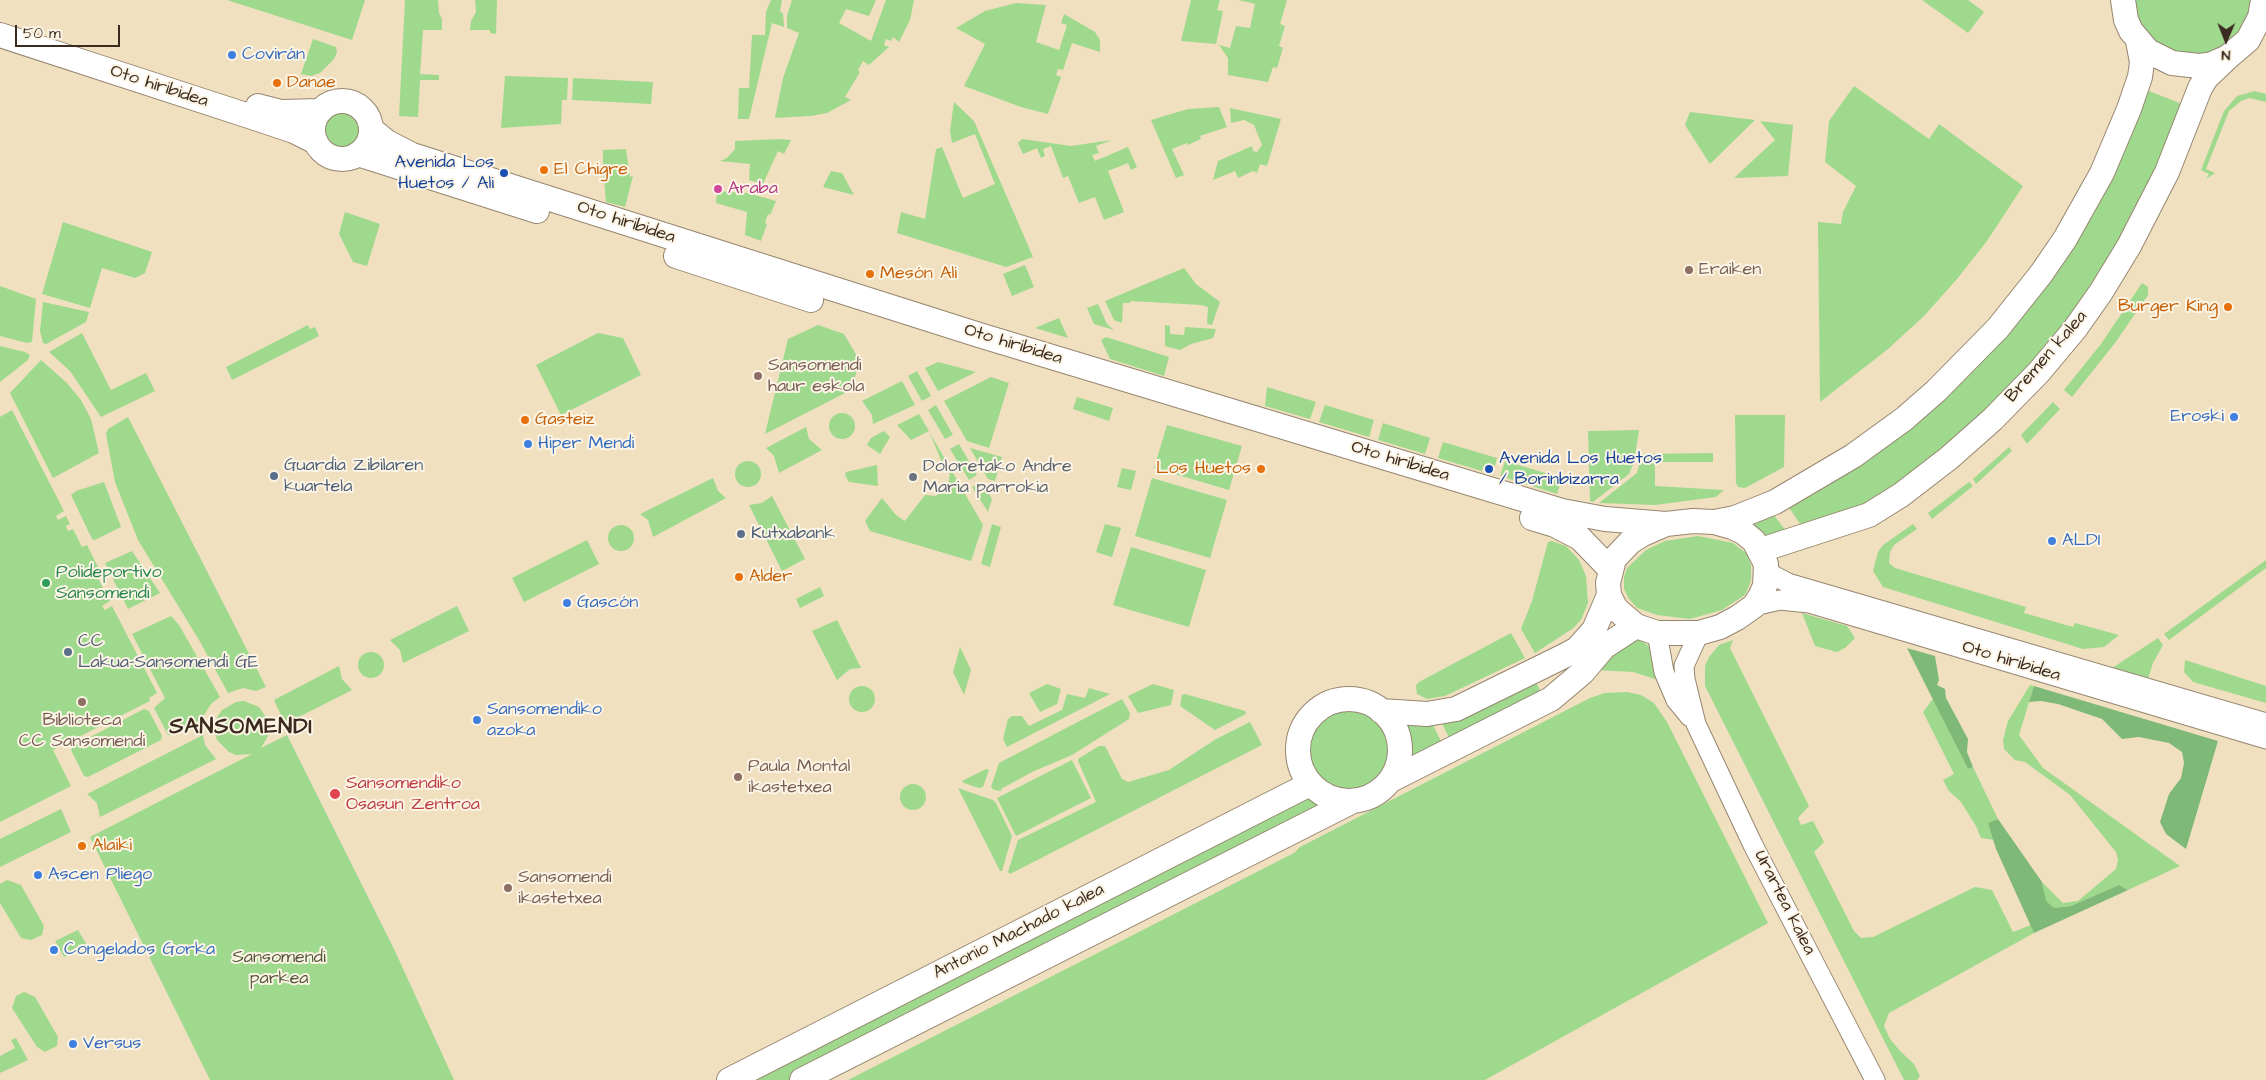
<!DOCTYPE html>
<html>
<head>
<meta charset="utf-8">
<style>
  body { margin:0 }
  #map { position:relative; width:2266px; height:1080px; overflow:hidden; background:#f0e0c0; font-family:"Architects Daughter",sans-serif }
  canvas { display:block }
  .north { position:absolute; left:2201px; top:15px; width:50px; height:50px; -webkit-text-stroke:4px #fcf5e5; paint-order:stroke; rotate:181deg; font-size:14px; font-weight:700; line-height:20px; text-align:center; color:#3b2a1e }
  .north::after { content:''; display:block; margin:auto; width:18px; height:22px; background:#3b2a1e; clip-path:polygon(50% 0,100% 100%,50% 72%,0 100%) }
  .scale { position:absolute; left:15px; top:25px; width:105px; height:22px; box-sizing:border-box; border:2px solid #3b2a1e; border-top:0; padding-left:6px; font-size:15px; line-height:18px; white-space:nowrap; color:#3b2a1e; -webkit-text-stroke:4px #fcf5e5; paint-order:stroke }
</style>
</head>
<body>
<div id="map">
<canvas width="2266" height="1080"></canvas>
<div class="north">N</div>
<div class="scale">50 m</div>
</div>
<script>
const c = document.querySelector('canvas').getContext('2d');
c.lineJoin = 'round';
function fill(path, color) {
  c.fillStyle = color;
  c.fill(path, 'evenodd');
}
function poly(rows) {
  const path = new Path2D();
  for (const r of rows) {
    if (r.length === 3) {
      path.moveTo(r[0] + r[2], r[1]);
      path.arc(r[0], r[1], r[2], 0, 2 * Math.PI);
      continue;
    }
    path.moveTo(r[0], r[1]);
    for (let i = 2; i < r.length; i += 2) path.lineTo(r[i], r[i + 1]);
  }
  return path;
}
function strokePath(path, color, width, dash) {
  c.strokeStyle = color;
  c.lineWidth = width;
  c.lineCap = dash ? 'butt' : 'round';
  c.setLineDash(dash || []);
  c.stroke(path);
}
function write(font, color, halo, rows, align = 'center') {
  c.font = font + ' "Architects Daughter",sans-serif';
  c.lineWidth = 4;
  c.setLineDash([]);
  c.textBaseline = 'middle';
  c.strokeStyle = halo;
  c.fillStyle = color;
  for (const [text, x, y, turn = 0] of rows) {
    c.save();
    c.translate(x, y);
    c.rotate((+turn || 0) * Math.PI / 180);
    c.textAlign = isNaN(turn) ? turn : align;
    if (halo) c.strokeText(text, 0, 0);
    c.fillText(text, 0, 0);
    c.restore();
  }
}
fill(poly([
  [227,0,365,0,352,40],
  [405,0,438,0,439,13,442,19,442,30,423,30,420,74,439,75,439,80,420,80,418,117,399,116],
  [475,0,497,0,496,34,490,33,490,30,470,30,471,21,476,12],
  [771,0,782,0,780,12,783,13,784,27,772,23,749,119,738,119,739,88,749,88,752,35,765,35,766,12],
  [792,0,876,0,869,16,846,9,839,23,871,41,886,0,914,0,910,20,899,42,893,37,891,41,886,39,884,45,889,47,880,55,869,65,863,61,858,70,860,72,845,97,851,100,827,113,811,116,775,118,783,78,799,33,787,28,787,16],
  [1191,0,1220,0,1217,10,1223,11,1216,44,1181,41],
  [1239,0,1287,0,1280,24,1285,26,1279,46,1283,48,1277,68,1273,67,1268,82,1228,75,1228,58,1219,45,1230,48,1236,26,1250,28,1255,4],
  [1922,0,1968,0,1984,12,1968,33],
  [2131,0,2253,0,2246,25,2229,45,2205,56,2166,52,2138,25],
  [1016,3,1046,5,1036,42,1059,50,1067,25,1061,23,1064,14,1095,32,1100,40,1100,52,1072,43,1063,70,1058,69,1056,75,1061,77,1048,114,1021,107,964,86,985,44,956,28,985,11],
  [313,39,336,47,337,52,334,59,320,73,311,76,301,74],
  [505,76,568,78,567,100,562,100,561,124,501,128],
  [573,78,653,82,651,104,572,100],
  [1854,86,1929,139,1939,124,2023,186,1987,241,1957,279,1924,316,1888,349,1820,402,1818,222,1841,224,1843,212,1856,186,1825,162,1829,121],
  [2144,89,2182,104,2145,191,2111,254,2083,297,2044,349,1985,413,1936,455,1889,490,1849,512,1804,530,1786,503,2007,326],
  [2255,91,2266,94,2266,102,2249,98,2241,101,2229,111,2206,169,2215,173,2206,179,2209,174,2201,170,2224,111,2237,96],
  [954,102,974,121,1033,257,1006,267,897,233,901,212,925,219,936,149,942,147,963,198,995,184,975,134,952,143,950,131],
  [1219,107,1227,127,1200,136,1201,139,1188,145,1187,143,1172,149,1184,175,1176,178,1151,120,1188,109],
  [340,129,22],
  [1230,108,1281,119,1267,166,1260,164,1257,173,1253,171,1238,178,1235,171,1213,180,1218,161,1252,146,1253,151,1257,152,1262,145,1254,125,1244,120,1231,123],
  [1690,112,1755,120,1710,164,1685,125],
  [1760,121,1793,125,1788,176,1734,178,1775,140],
  [780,139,791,140,784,154,778,151,763,184,749,180,750,164,720,161,727,158,735,149,735,141],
  [1022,139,1071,146,1112,140,1096,146,1099,153,1092,155,1095,161,1128,147,1137,167,1131,170,1128,163,1108,171,1124,212,1104,220,1095,197,1079,203,1068,176,1063,178,1051,146,1043,149,1045,156,1041,158,1037,148,1023,154,1018,143],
  [626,149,630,177,633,176,625,207,606,202,603,166,603,150],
  [831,171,842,173,854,195,823,187],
  [717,191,748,193,776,201,770,215,768,214,765,223,767,224,761,241,745,235,747,212,716,203],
  [345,212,380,224,367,266,353,262,339,234],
  [63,222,152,252,145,273,135,278,102,268,90,308,42,294],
  [1025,265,1034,287,1012,296,1003,274],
  [1184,268,1196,284,1220,302,1212,325,1207,324,1208,307,1201,305,1131,301,1130,303,1123,303,1122,323,1114,320,1105,301],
  [2142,283,2148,287,2148,295,2115,343,2072,397,2064,390,2101,344],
  [0,286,36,299,32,342,27,343,0,336],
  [43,302,89,312,86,322,46,344,43,343,40,331],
  [1098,304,1107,324,1114,330,1094,324,1087,308],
  [1059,318,1068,338,1035,328],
  [308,325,310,329,315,327,319,336,232,380,226,367],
  [818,325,844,334,860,361,851,390,765,434,788,339],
  [1165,325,1170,326,1170,334,1184,335,1185,327,1216,329,1213,338,1191,344,1180,350,1165,346],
  [82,333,111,390,146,373,155,391,101,417,70,371,49,352],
  [598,333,623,338,641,375,561,415,536,365],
  [1106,337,1169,357,1164,376,1110,359,1101,340],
  [0,346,25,352,30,355,28,360,0,382],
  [41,360,67,383,81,400,91,419,99,453,53,478,10,393],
  [938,362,976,372,938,391,925,368],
  [917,371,931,396,922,401,908,376],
  [991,377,1009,383,989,448,967,441,944,401],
  [902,381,915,405,873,424,872,415,862,401],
  [1267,387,1316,402,1310,419,1265,406],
  [1077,397,1113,408,1109,421,1073,409],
  [2053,402,2060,409,2027,444,2021,435],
  [936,405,953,435,945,439,928,410],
  [1325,405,1374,420,1369,437,1319,422],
  [12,410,64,511,56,516,58,520,66,516,70,524,66,526,68,531,73,529,82,547,87,545,98,567,94,570,103,588,99,591,101,595,106,593,110,601,102,606,105,610,112,606,157,693,149,698,150,701,53,750,71,786,0,822,0,417],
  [842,426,13],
  [919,414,983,525,971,561,870,531,865,521,882,498,896,515,905,521,925,495,936,496,949,481,950,469,941,460,929,431,911,440,897,425],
  [1735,415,1785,415,1784,467,1745,488,1738,487,1736,483],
  [128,417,189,536,266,687,256,691,243,688,228,693,199,640,138,540,115,482,106,434,108,429],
  [1383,423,1430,438,1425,454,1378,440],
  [1167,425,1242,446,1229,490,1154,468],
  [806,427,809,439,822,450,779,473,774,456,766,448],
  [1639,430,1634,462,1629,474,1593,502,1590,501,1588,431],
  [884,431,890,437,880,454,867,445,871,438],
  [1443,442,1497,458,1494,469,1484,466,1482,471,1438,458],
  [959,444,977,475,969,480,950,449],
  [2009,447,2012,451,1976,484,1973,479],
  [970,448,1002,457,995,481,988,479],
  [1713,453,1713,462,1655,462,1655,486,1724,490,1716,497,1655,505,1599,503,1637,473,1642,454],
  [748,474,13],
  [1505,461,1562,478,1557,494,1500,476],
  [877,465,878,486,849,482,845,475,846,472],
  [1122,468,1136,471,1131,490,1117,487],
  [713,478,718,491,726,498,653,537,648,520,640,514],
  [1152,478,1227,500,1210,558,1135,536],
  [104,482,121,527,95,540,92,539,71,495,76,491],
  [982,482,992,499,988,512,972,487],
  [1969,482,1973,486,1932,519,1928,513],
  [772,496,805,559,782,571,749,505,762,503],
  [1771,511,1788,534,1767,538,1751,526,1751,521],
  [992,524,1001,527,990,567,981,564],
  [1105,524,1121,528,1112,557,1096,552],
  [1913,524,1917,529,1894,545,1890,552,1889,563,1895,568,2026,607,2024,613,2073,627,2075,623,2119,635,2104,647,2083,649,1883,587,1873,571,1878,552,1883,545],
  [621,538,13],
  [1698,536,1733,543,1746,553,1751,565,1751,581,1745,595,1722,610,1690,619,1657,615,1637,608,1629,599,1624,589,1624,577,1627,568,1646,550,1665,541],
  [587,540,599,564,524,602,512,578],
  [1552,541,1566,546,1579,560,1586,576,1588,603,1581,620,1572,629,1535,653,1521,629,1532,601,1548,542],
  [1131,547,1206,570,1189,627,1113,605],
  [132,551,160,593,128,609,105,563],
  [2266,560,2266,568,2169,640,2164,634],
  [820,587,824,596,800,608,796,599],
  [457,606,469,631,403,663,400,650,390,640],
  [1802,613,1847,626,1855,638,1845,648,1837,652,1815,646],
  [171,616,179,625,220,697,211,704,201,720,171,735,168,735,154,708,165,698,132,634],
  [837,620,861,668,850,669,837,680,812,631],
  [1511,633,1525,658,1445,696,1427,699,1417,694,1416,685,1419,682],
  [2158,638,2163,645,2153,663,2147,682,2109,670],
  [1631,639,1641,640,1651,648,1655,679,1633,672,1596,670],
  [1733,640,1730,648,1809,806,1798,818,1801,825,1813,821,1824,842,1814,852,1854,931,1861,938,1873,937,1975,887,1992,890,2013,932,2031,925,2034,933,1889,1013,1884,1026,1890,1039,1900,1051,1914,1064,1920,1076,1917,1080,1904,1080,1705,686,1705,666,1709,657,1719,645],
  [960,647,971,670,964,695,953,672],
  [371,665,13],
  [2185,660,2266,686,2266,703,2193,682,2184,672],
  [339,666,342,679,352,690,285,724,274,700],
  [1534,678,1543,696,1452,743,1440,720],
  [1047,684,1061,689,1057,704,1040,712,1029,693],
  [1153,684,1174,690,1171,705,1138,713,1128,696],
  [2030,685,2034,686,2019,735,2043,768,2180,866,2128,890,2119,885,2071,906,2054,908,2045,901,2042,882,2063,903,2078,901,2116,869,2118,859,2116,852,2070,795,2025,762,2015,760,2004,749,2003,740,2008,721],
  [862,699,13],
  [1089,688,1110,694,1007,747,1003,739,1008,719,1012,716,1022,716,1029,726,1062,710,1067,694,1085,698],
  [1627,692,1641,695,1654,703,1667,722,1768,923,1485,1080,848,1080,1294,853,1300,847,1590,698,1605,693],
  [1185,694,1245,711,1246,714,1215,730,1180,706,1182,695],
  [1122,699,1130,713,1129,719,1072,755,1032,772,1001,789,1002,791,994,790,991,787,999,763],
  [1933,699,1968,769,1973,767,1998,819,1988,823,1994,840,1981,838,1976,826,1961,802,1949,791,1943,780,1954,774,1923,712],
  [244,701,259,707,268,720,268,736,261,748,287,735,394,949,454,1080,210,1080,90,837,252,754,236,755,229,752,217,740,215,733,217,717,222,710,236,702],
  [1350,749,42],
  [144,709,149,711,162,736,161,740,88,777,84,776,71,750,73,746],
  [1431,721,1444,747,1406,763,1408,740,1402,722],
  [1250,722,1262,745,1010,874,1008,872,1018,840,1096,802,1078,761,1078,759,1099,746,1105,746,1122,779,1128,782,1169,770,1216,739],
  [203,735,205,745,216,759,100,817,97,803,87,794],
  [1072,760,1091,798,1016,836,997,798],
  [986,769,989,770,983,787,979,788,964,783,962,781],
  [913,797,13],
  [958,788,993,800,996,803,1012,836,1002,871,1000,871],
  [1310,792,1330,805,790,1080,745,1080],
  [61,809,71,832,0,867,0,839],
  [7,880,21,885,44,926,42,935,31,940,21,938,0,903,0,884],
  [78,930,88,947,64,957,55,941],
  [24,992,35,997,58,1037,57,1046,45,1052,37,1047,12,1008,16,996],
  [16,1038,28,1060,0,1073,0,1056,15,1048,11,1040]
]), '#9ed98d');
fill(poly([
  [1907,648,1935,656,1939,680,1937,685,1945,689,1946,698,1968,739,1967,752,1973,767,1968,769],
  [2034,686,2218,741,2186,849,2166,834,2160,822,2169,794,2181,778,2184,763,2182,752,2169,743,2139,737,2122,739,2102,719,2058,704,2041,701,2029,702],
  [1998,819,2042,882,2046,901,2054,908,2071,906,2119,885,2128,890,2034,933,1996,849,1988,823]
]), '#7eb978');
const minor = poly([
  [1767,572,1788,583,2266,723],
  [1754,606,1780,600,1809,603,2266,739],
  [1657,633,1664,672,1676,700,1690,717],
  [1699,633,1684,666,1685,679,1696,724,1753,845,1875,1080]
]);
const major = poly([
  [2123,0,2126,20,2131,31,2148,51,2172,63,2199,66,2212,64,2228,57,2248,40,2260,17,2263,0],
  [0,35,252,117,294,131,316,142],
  [342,130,29],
  [258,106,281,112,320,111],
  [371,129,387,142,412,155,979,335,1562,511,1605,519,1666,524],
  [358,154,537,211],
  [676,256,811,300],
  [1532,518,1555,525,1580,538,1610,569],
  [1693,521,1714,522,1732,527,1743,532,1754,541,1766,564,1765,586,1760,597,1754,606,1737,618,1720,627,1699,633,1657,633,1636,626,1616,609,1609,595,1608,583,1614,559,1630,542,1643,534,1666,524,1693,521],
  [1714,522,1735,518,1775,502,1853,456,1904,419,1936,391,1998,328,2041,274,2065,239,2102,173,2129,109,2140,77,2142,62,2138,41],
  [1761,550,1869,515,1901,495,1949,458,1993,419,2039,372,2075,329,2101,292,2129,246,2167,172,2200,88,2206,78,2228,57],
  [1349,750,51],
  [1381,711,1427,714,1456,709,1564,656,1577,649,1594,630,1609,595],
  [1391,780,1551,699,1583,672,1604,647,1636,626],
  [729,1080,1310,784],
  [802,1080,1351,802]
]);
strokePath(minor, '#96856f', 21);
strokePath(major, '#96856f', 26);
strokePath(minor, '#fff', 19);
strokePath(major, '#fff', 24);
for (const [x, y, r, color] of [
  [232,55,5,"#3f7fe0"],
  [277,83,5,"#e8710a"],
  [544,170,5,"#e8710a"],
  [504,173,5,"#1a4fb4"],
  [718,189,5,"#d1479c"],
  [1689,270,5,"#8d6e63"],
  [870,274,5,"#e8710a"],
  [2228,307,5,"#e8710a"],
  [758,376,5,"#8d6e63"],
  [2234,417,5,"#3f7fe0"],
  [525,420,5,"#e8710a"],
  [528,444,5,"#3f7fe0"],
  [1261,469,5,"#e8710a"],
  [1489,469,5,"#1a4fb4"],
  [274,476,5,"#5c6f8a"],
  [913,477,5,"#6b7280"],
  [741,534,5,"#5c6f8a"],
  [2052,541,5,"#3f7fe0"],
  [739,577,5,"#e8710a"],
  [46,583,5,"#2e9e5b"],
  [567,603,5,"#3f7fe0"],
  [68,652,5,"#5c6f8a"],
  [82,702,5,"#8d6e63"],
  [477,720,5,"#3f7fe0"],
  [738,777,5,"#8d6e63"],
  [335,794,6,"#e0444e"],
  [82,846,5,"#e8710a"],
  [38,875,5,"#3f7fe0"],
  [508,888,5,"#8d6e63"],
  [54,950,5,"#3f7fe0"],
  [73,1044,5,"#3f7fe0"]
]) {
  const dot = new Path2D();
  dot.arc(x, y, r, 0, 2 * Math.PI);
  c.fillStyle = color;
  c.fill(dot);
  strokePath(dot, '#fcf5e5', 2);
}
write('18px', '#366cbe', '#fcf5e5', [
  ["Covirán",242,55],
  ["Eroski",2224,417,"right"],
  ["Hiper Mendi",538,444],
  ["ALDI",2062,541],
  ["Gascón",577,603],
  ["Sansomendiko",487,710],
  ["azoka",487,731],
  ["Ascen Pliego",48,875],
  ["Congelados Gorka",64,950],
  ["Versus",83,1044]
], 'left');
write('18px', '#c56008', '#fcf5e5', [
  ["Danae",287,83],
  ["El Chigre",554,170],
  ["Mesón Ali",880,274],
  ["Burger King",2218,307,"right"],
  ["Gasteiz",535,420],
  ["Los Huetos",1251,469,"right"],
  ["Alder",749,577],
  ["Alaiki",92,846]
], 'left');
write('18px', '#3b2a1e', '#fcf5e5', [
  ["Oto hiribidea",159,87,18],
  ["Oto hiribidea",626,223,18],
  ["Oto hiribidea",1013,345,17],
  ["Bremen kalea",2047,357,-49],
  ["Oto hiribidea",1400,462,17],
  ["Oto hiribidea",2011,662,17],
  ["Urartea kalea",1784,903,63],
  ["Antonio Machado kalea",1019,932,-27]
]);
write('18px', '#164399', '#fcf5e5', [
  ["Avenida Los",494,163],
  ["Huetos / Ali",494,184],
  ["Avenida Los Huetos",1499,459,"left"],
  ["/ Borinbizarra",1499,480,"left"]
], 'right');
write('18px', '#b23c85', '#fcf5e5', [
  ["Araba",728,189]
], 'left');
write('18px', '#785e54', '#fcf5e5', [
  ["Eraiken",1699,270],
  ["Sansomendi",768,366],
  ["haur eskola",768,387],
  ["Biblioteca",82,721,"center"],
  ["CC Sansomendi",82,742,"center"],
  ["Paula Montal",748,767],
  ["ikastetxea",748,788],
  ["Sansomendi",518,878],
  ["ikastetxea",518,899]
], 'left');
write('18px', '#4e5e75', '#fcf5e5', [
  ["Guardia Zibilaren",284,466],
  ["kuartela",284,487],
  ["Kutxabank",751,534],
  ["CC",78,642],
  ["Lakua-Sansomendi GE",78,663]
], 'left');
write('18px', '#5b616d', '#fcf5e5', [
  ["Doloretako Andre",923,467],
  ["Maria parrokia",923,488]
], 'left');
write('18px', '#27864d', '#fcf5e5', [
  ["Polideportivo",56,573],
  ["Sansomendi",56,594]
], 'left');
write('18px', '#be3a42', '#fcf5e5', [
  ["Sansomendiko",346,784],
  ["Osasun Zentroa",346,805]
], 'left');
write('18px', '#54563a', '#fcf5e5', [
  ["Sansomendi",279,958],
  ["parkea",279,979]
]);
c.letterSpacing = '1px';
write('bold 22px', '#3b2a1e', '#fcf5e5', [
  ["SANSOMENDI",241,728]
]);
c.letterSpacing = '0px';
</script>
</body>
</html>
